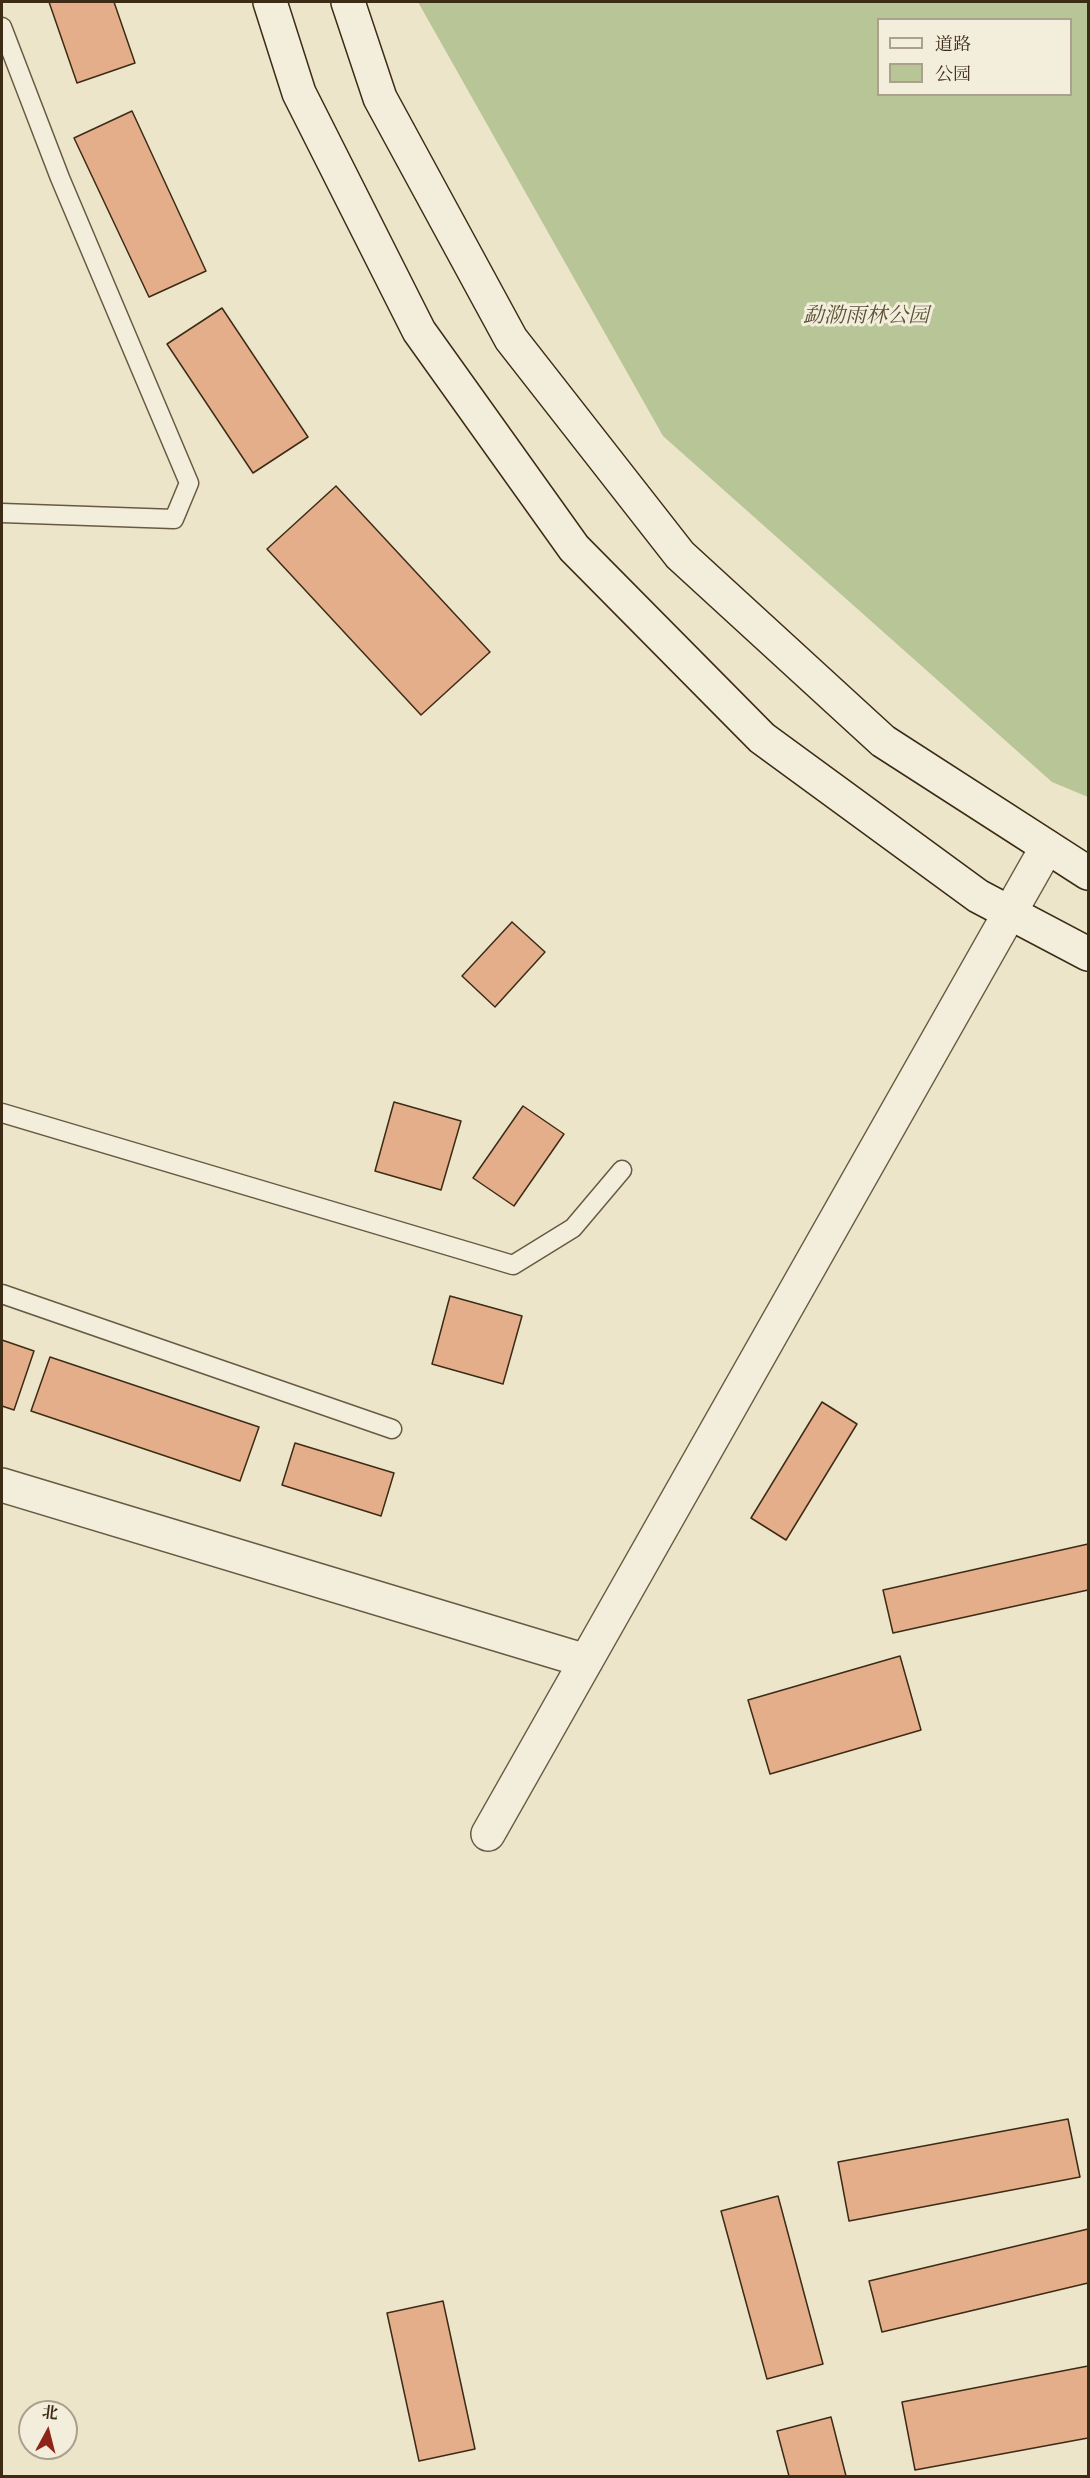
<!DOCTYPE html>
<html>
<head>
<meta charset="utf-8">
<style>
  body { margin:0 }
  #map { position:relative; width:1090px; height:2478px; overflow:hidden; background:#ede5c9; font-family:"IM FELL English","Noto Serif SC",serif }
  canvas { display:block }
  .frame { position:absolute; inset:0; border:3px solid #3c2b15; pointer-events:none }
  .legend { position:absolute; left:877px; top:18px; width:195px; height:78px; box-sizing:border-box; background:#f3eedc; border:2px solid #aaa08c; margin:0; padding:8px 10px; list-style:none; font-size:18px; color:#3c2b15 }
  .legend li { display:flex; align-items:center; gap:12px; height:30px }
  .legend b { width:30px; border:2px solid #aaa08c }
  .north { position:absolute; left:18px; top:2400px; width:60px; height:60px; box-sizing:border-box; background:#f3eedc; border:2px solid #aaa08c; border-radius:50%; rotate:7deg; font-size:16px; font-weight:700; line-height:24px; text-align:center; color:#3c2b15 }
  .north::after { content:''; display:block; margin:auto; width:21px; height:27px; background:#8f2418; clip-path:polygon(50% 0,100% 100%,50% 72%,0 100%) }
</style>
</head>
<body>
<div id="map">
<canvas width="1090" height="2478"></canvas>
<div class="frame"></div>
<ul class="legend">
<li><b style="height:8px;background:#f3eedc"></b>道路</li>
<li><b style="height:16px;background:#b7c597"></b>公园</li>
</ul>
<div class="north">北</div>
</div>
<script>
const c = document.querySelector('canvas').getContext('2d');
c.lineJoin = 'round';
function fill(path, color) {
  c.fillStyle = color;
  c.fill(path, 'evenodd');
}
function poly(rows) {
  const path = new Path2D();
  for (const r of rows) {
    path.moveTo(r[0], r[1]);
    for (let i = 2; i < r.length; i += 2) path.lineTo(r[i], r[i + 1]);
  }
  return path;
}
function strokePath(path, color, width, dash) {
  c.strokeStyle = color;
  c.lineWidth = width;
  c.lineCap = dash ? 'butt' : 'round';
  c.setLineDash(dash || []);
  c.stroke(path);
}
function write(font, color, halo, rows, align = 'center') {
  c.font = font + ' "IM FELL English","Noto Serif SC",serif';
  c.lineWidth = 6;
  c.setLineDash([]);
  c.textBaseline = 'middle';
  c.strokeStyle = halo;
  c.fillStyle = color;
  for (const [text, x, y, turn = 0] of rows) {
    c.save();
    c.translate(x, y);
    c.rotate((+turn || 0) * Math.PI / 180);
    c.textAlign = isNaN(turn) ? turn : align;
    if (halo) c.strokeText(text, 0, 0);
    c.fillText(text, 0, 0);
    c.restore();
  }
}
fill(poly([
  [418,2,1088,2,1088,797,1052,782,663,436],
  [878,20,1070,20,1070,94,878,94]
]), '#b7c597');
const building = poly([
  [49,2,114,2,135,63,77,83,49,2],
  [132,111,206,271,149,297,74,138,132,111],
  [222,308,308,437,253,473,167,344,222,308],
  [336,486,490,652,421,715,267,549,336,486],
  [512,922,545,952,495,1007,462,976,512,922],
  [394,1102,461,1121,441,1190,375,1171,394,1102],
  [523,1106,564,1134,514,1206,473,1178,523,1106],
  [450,1296,522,1316,503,1384,432,1364,450,1296],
  [2,1340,34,1351,14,1410,2,1406,2,1340],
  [50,1357,259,1427,240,1481,31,1411,50,1357],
  [822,1402,857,1424,786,1540,751,1518,822,1402],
  [295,1443,394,1473,381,1516,282,1485,295,1443],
  [1088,1544,1088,1590,893,1633,883,1590,1088,1544],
  [900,1656,921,1730,770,1774,748,1700,900,1656],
  [1068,2119,1080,2177,849,2221,838,2162,1068,2119],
  [778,2196,823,2364,767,2379,721,2211,778,2196],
  [1088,2229,1088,2283,882,2332,869,2281,1088,2229],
  [443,2301,475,2449,419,2461,387,2313,443,2301],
  [1088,2366,1088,2438,915,2470,902,2402,1088,2366],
  [831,2417,846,2476,789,2476,777,2431,831,2417]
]);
fill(building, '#e4ae8a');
strokePath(building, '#3c2b15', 1.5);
const service = poly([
  [2,27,60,178,189,483,174,519,2,513],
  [2,1113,513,1265,573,1228,622,1170],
  [2,1294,392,1429]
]);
const minor = poly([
  [2,1485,586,1661],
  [488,1834,1047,847]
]);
const secondary = poly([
  [270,2,299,93,419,331,574,548,762,738,978,896,1088,954],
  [348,2,380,98,511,339,680,555,883,741,1088,873]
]);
strokePath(service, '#685a42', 21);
strokePath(minor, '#685a42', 36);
strokePath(secondary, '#3c2b15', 36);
strokePath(service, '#f3eedc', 18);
strokePath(minor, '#f3eedc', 33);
strokePath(secondary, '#f3eedc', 33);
write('italic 21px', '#5b5236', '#f3eedc', [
  ["勐泐雨林公园",866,318]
]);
</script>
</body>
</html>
